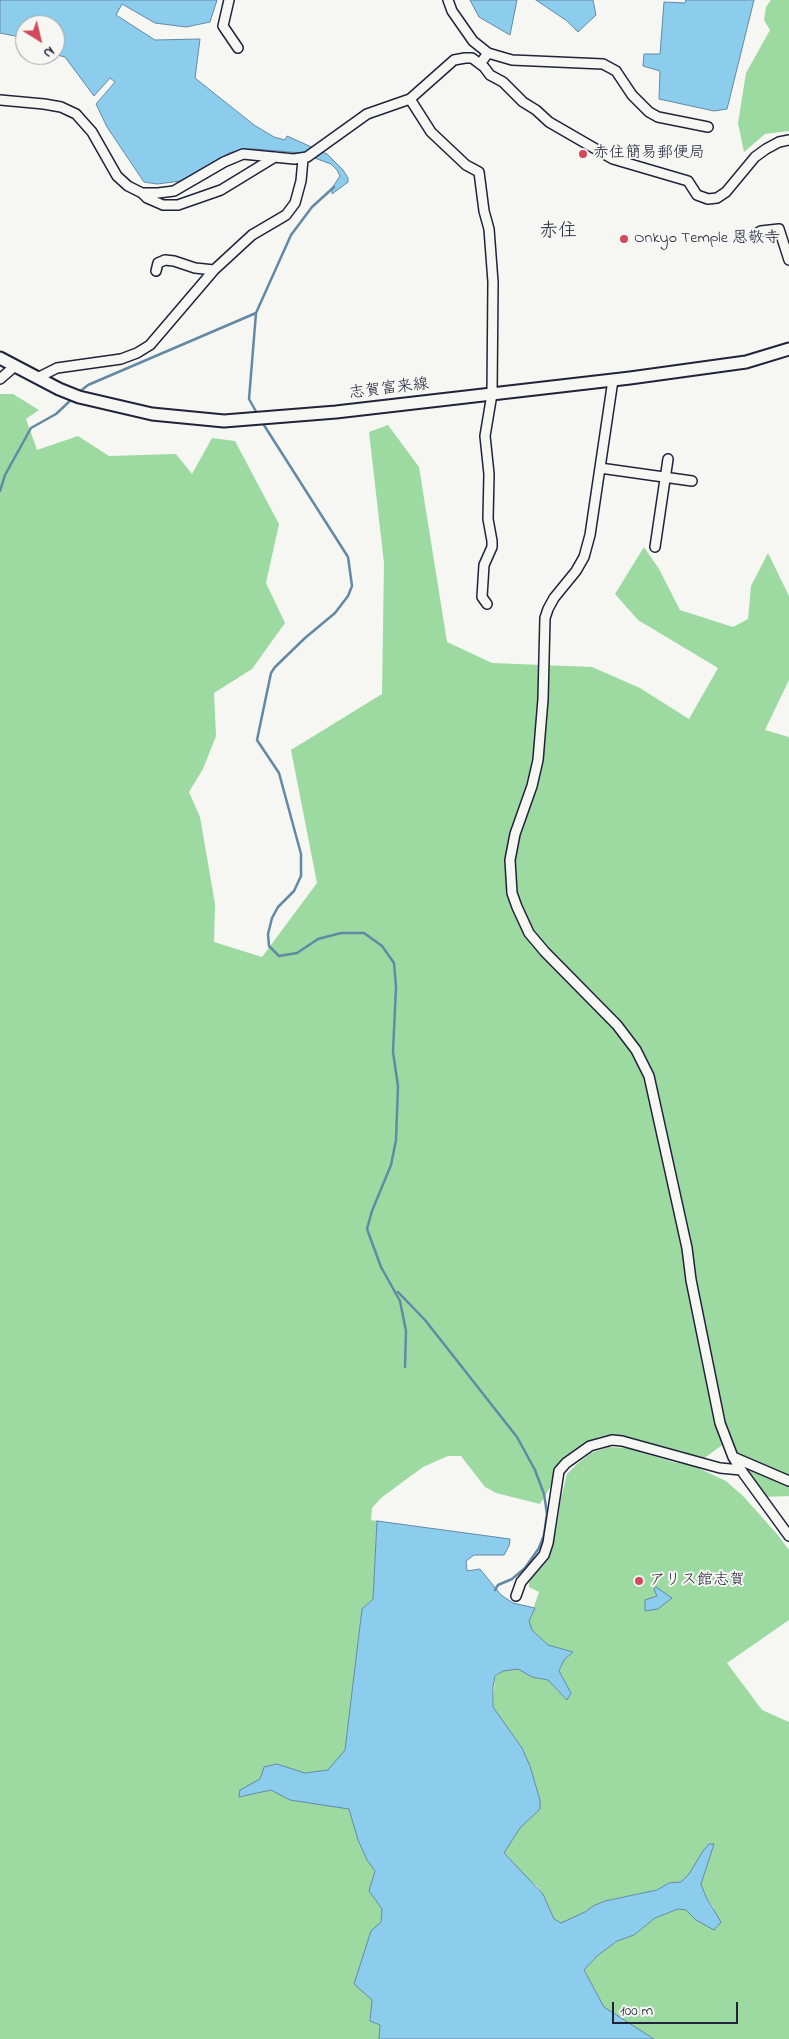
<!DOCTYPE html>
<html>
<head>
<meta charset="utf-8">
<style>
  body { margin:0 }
  #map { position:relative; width:789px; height:2039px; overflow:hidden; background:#f6f6f2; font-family:"Indie Flower",sans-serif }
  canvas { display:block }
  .north { position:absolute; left:15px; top:15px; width:50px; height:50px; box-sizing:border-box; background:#f6f6f2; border:1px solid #a1a1a9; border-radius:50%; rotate:144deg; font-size:14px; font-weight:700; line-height:20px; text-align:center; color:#22223b }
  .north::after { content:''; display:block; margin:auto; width:18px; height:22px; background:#d1495b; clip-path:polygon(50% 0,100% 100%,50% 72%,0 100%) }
  .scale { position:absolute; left:612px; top:2002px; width:126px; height:22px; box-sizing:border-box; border:2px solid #22223b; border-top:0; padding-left:6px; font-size:15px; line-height:18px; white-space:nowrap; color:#22223b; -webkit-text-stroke:4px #f6f6f2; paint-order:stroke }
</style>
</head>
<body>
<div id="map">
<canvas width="789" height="2039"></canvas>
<div class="north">N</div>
<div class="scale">100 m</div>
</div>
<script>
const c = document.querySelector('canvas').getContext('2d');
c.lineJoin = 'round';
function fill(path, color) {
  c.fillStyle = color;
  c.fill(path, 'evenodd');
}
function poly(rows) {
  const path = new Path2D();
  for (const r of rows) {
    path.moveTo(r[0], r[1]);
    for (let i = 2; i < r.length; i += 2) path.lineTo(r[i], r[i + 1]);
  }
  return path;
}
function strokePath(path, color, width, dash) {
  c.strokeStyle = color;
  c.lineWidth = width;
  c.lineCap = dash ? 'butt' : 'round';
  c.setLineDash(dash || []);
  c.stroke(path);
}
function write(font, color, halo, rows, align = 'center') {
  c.font = font + ' "Indie Flower","Klee One",sans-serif';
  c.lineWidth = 4;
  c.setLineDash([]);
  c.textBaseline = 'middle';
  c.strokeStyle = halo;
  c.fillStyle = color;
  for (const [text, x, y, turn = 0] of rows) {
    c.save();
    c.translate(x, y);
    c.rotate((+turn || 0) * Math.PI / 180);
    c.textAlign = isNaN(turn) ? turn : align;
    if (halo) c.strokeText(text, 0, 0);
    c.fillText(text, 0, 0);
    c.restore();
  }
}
fill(poly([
  [771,0,789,0,789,131,765,134,744,152,738,123,746,73,770,30,764,20,766,7],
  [0,394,13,394,39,410,26,419,37,450,78,436,109,456,176,454,192,474,212,438,235,441,279,524,266,583,285,623,252,669,214,693,216,736,203,769,189,792,200,817,215,904,214,942,262,957,317,883,291,750,382,694,384,563,369,432,388,425,419,467,447,642,492,663,592,667,640,688,689,719,718,668,638,620,615,594,644,547,659,569,680,610,733,627,748,619,751,586,768,553,789,596,789,680,765,730,789,737,789,1496,762,1497,733,1446,725,1443,703,1459,612,1436,599,1437,567,1460,540,1504,496,1493,485,1487,461,1456,448,1456,423,1467,381,1498,372,1508,371,1520,377,1521,373,1599,362,1609,345,1750,329,1770,305,1773,277,1764,240,1797,271,1790,290,1800,349,1808,358,1840,367,1860,375,1871,369,1891,382,1909,370,2021,380,2025,379,2039,0,2039],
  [609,1447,627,1448,673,1462,694,1466,726,1481,743,1496,777,1534,789,1550,789,1620,727,1663,762,1710,789,1722,789,2039,654,2039,604,2007,584,1970,597,1956,617,1941,634,1935,655,1918,678,1909,686,1910,696,1920,714,1908,706,1897,701,1884,714,1844,703,1851,689,1874,682,1882,669,1883,657,1890,605,1901,593,1906,586,1912,561,1923,554,1919,543,1894,537,1886,528,1879,504,1853,520,1828,529,1819,540,1800,530,1766,522,1748,493,1707,495,1677,503,1671,518,1669,532,1677,548,1680,567,1700,563,1681,559,1672,564,1660,573,1652,548,1645,531,1630,529,1621,539,1592,529,1587,529,1580,548,1560,556,1531,561,1499,567,1474,578,1463,591,1453]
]), '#9cdaa2');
const water = poly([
  [0,0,217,0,210,22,186,27,155,23,122,4,116,15,155,40,200,39,195,78,254,125,274,137,285,140,287,136,327,154,343,170,348,178,348,182,332,194,332,188,340,176,337,170,331,164,301,153,255,149,239,150,229,153,181,181,157,184,144,182,107,127,96,104,115,82,110,78,94,96,65,57,57,55,58,44,55,43,55,25,25,25,25,38,0,33,0,0],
  [470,0,517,0,510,35,479,17,470,0],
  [536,0,593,0,596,15,578,32,567,21,536,0],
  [686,0,754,0,727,109,714,111,659,99,660,71,643,66,644,54,660,54,664,2,685,3,686,0],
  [377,1521,510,1539,509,1546,504,1555,474,1555,466,1561,467,1571,480,1569,501,1595,513,1603,535,1608,529,1621,532,1630,548,1645,573,1652,564,1660,559,1671,571,1693,567,1700,548,1680,532,1677,518,1669,503,1671,495,1676,493,1687,493,1707,522,1748,530,1766,540,1800,540,1809,520,1828,504,1853,543,1894,554,1919,561,1923,585,1912,593,1906,605,1901,657,1890,669,1883,681,1882,689,1874,703,1851,709,1844,714,1844,701,1884,706,1897,721,1922,714,1930,696,1920,686,1910,678,1909,655,1918,634,1935,617,1941,597,1956,584,1970,604,2007,654,2039,379,2039,380,2025,370,2021,372,2000,354,1984,371,1931,381,1922,382,1909,369,1891,375,1871,367,1860,358,1840,349,1809,290,1800,271,1790,239,1797,240,1790,260,1779,264,1767,277,1764,305,1773,328,1770,345,1750,362,1609,373,1599,377,1521],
  [656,1587,672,1598,658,1609,645,1611,645,1600,657,1596,654,1589,656,1587]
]);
fill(water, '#8ccded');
strokePath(water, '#6289a6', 1);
strokePath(poly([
  [78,393,88,385,256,313],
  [258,415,249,399,256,313,291,235,312,207,334,187],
  [262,422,348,557,352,586,348,596,335,613,305,638,275,667,271,673,257,740,279,773,301,854,301,876,294,891,278,907,272,918,268,934,269,946,279,956,297,953,318,939,341,933,364,933,382,946,394,963,396,987,393,1052,398,1086,396,1140,391,1165,372,1211,367,1229,381,1267,400,1301,406,1331,405,1367],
  [0,491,5,475,31,428,56,414,72,399],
  [398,1292,425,1320,517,1437,535,1470,544,1494,547,1514,544,1535,539,1548,525,1568,512,1579,498,1585,495,1590]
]), '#6289a6', 2.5);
const minor = poly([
  [229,0,223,26,238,48],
  [448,0,452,11,473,41,488,53],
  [480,64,488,53,512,60,603,64,616,71,632,95,649,112,658,117,708,127],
  [410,99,431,132,466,165,479,172,484,211,489,229,493,282,492,394,485,436,489,474,488,519,492,541,492,547,484,565,482,597,487,604],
  [0,100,44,104,61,107,76,114,92,132,117,176,128,186,142,193,147,198,163,205,178,205,221,190,275,157],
  [142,193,158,193,174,191,224,162,243,154,294,159,307,157,367,114,410,99,454,60,465,58,472,58,484,67,490,75,503,82,523,102,536,110,549,122,613,159,688,181,697,195,708,199,717,198,726,192,755,157,766,149,779,142,789,140],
  [754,235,761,231,779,229,789,260],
  [156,271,158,263,165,260,174,261,195,268,214,270],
  [37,378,57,368,121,359,137,353,150,345,214,270,252,235,286,215,295,203,301,181,303,159],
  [0,379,15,366],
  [613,380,590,535,584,557,576,571,554,598,548,609,545,618,543,699,538,760,532,786,515,834,510,860,512,893,517,907,529,933,545,952,617,1025,636,1050,649,1076,687,1248,691,1280,720,1423,733,1457,741,1470,789,1536],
  [600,468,692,481],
  [655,547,668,459],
  [733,1457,789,1481],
  [516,1596,521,1582,544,1555,548,1543,559,1471,566,1463,590,1446,612,1440,622,1441,720,1468,741,1470]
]);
const major = poly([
  [0,358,59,389,79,397,152,414,224,421,336,412,630,378,746,362,789,349]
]);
strokePath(minor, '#22223b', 12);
strokePath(major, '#22223b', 15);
strokePath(minor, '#f6f6f2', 9);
strokePath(major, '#f6f6f2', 11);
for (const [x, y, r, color] of [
  [583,154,5,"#d1495b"],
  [624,239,5,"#d1495b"],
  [639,1581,5,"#d1495b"]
]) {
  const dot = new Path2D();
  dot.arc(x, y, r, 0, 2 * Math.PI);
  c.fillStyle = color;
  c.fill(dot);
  strokePath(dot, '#f6f6f2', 2);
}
write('16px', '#22223b', '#f6f6f2', [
  ["赤住簡易郵便局",593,154],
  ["Onkyo Temple 恩敬寺",634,239],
  ["アリス館志賀",649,1581]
], 'left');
write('16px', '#22223b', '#f6f6f2', [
  ["志賀富来線",389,390,-7]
]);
write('19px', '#22223b', '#f6f6f2', [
  ["赤住",558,233]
]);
</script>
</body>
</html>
